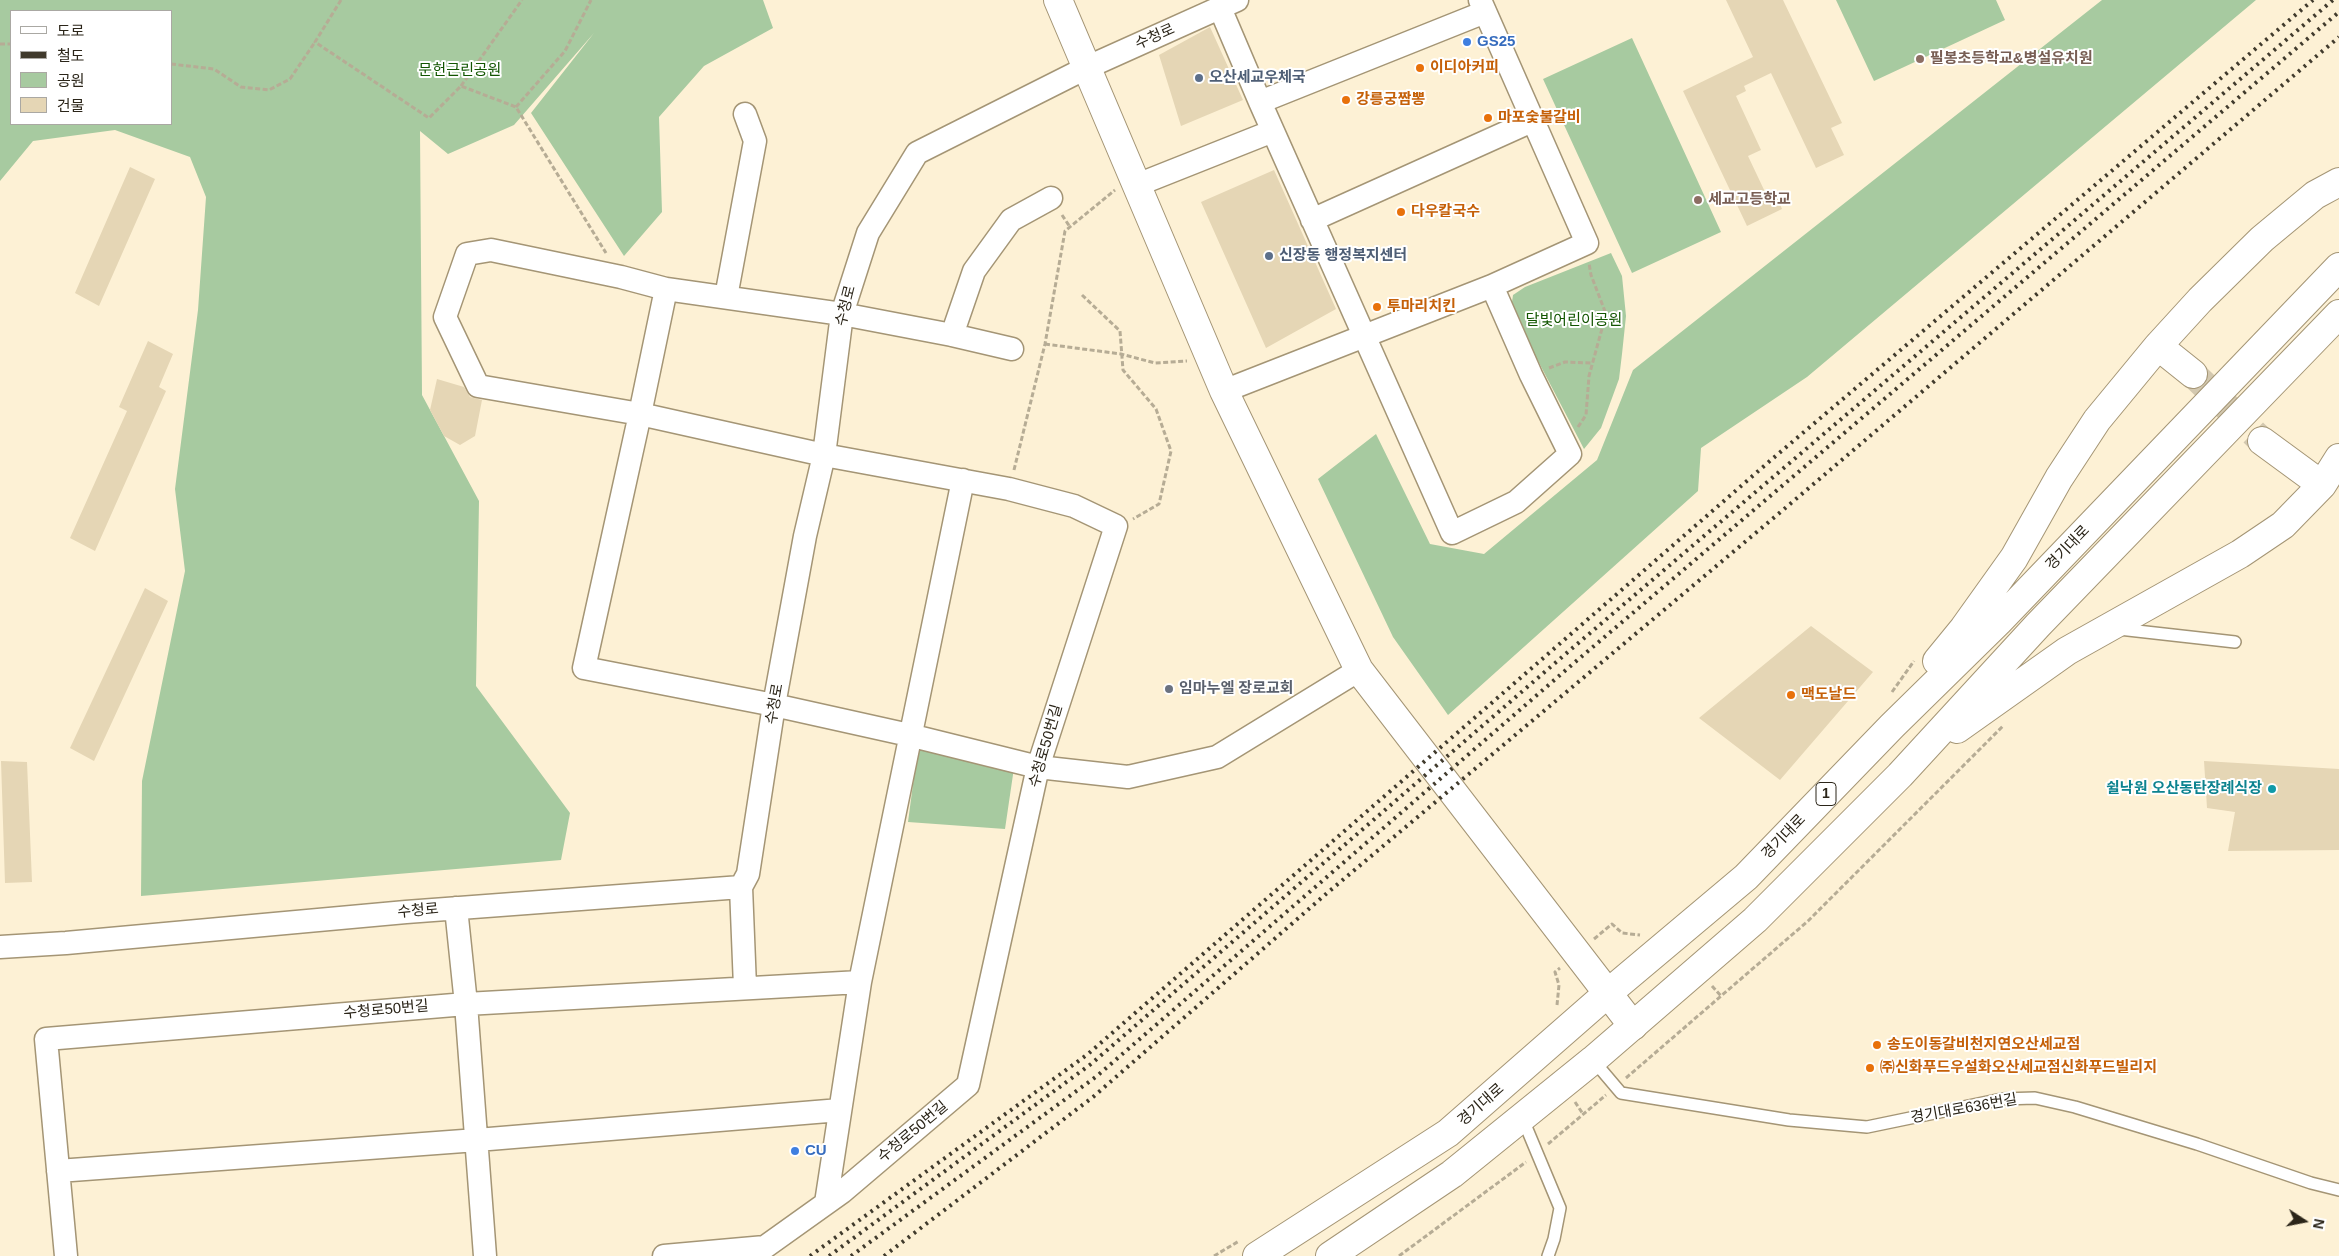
<!DOCTYPE html>
<html>
<head>
<meta charset="utf-8">
<style>
  body { margin:0 }
  #map { position:relative; width:2339px; height:1256px; overflow:hidden; background:#fdf1d5; font-family:Helvetica,"Noto Sans KR",sans-serif }
  canvas { display:block }
  .legend { position:absolute; left:10px; top:10px; width:162px; height:115px; box-sizing:border-box; background:#fff; border:1px solid #aaa8a3; margin:0; padding:6px 9px; list-style:none; font-size:15px; color:#2b2519 }
  .legend li { display:flex; align-items:center; gap:10px; height:25px }
  .legend b { width:25px; border:1px solid #aaa8a3 }
  .north { position:absolute; left:2279px; top:1196px; width:50px; height:50px; -webkit-text-stroke:4px #fff; paint-order:stroke; rotate:101deg; font-size:14px; font-weight:700; line-height:20px; text-align:center; color:#2b2519 }
  .north::after { content:''; display:block; margin:auto; width:18px; height:22px; background:#2b2519; clip-path:polygon(50% 0,100% 100%,50% 72%,0 100%) }
</style>
</head>
<body>
<div id="map">
<canvas width="2339" height="1256"></canvas>
<ul class="legend">
<li><b style="height:6px;background:#fff"></b>도로</li>
<li><b style="height:6px;background:#403a2c"></b>철도</li>
<li><b style="height:14px;background:#a7caa0"></b>공원</li>
<li><b style="height:14px;background:#e5d6b5"></b>건물</li>
</ul>
<div class="north">N</div>
</div>
<script>
const c = document.querySelector('canvas').getContext('2d');
c.lineJoin = 'round';
function fill(path, color) {
  c.fillStyle = color;
  c.fill(path, 'evenodd');
}
function poly(rows) {
  const path = new Path2D();
  for (const r of rows) {
    path.moveTo(r[0], r[1]);
    for (let i = 2; i < r.length; i += 2) path.lineTo(r[i], r[i + 1]);
  }
  return path;
}
function strokePath(path, color, width, dash) {
  c.strokeStyle = color;
  c.lineWidth = width;
  c.lineCap = dash ? 'butt' : 'round';
  c.setLineDash(dash || []);
  c.stroke(path);
}
function write(font, color, halo, rows, align = 'center') {
  c.font = font + ' Helvetica,"Noto Sans KR",sans-serif';
  c.lineWidth = 4;
  c.setLineDash([]);
  c.textBaseline = 'middle';
  c.strokeStyle = halo;
  c.fillStyle = color;
  for (const [text, x, y, turn = 0] of rows) {
    c.save();
    c.translate(x, y);
    c.rotate((+turn || 0) * Math.PI / 180);
    c.textAlign = isNaN(turn) ? turn : align;
    if (halo) c.strokeText(text, 0, 0);
    c.fillText(text, 0, 0);
    c.restore();
  }
}
fill(poly([
  [0,0,763,0,773,28,704,66,659,117,662,212,624,256,531,113,594,33,514,125,448,154,420,131,422,395,479,501,476,686,570,813,561,860,141,896,142,781,185,571,175,489,198,310,206,197,190,157,115,130,33,141,0,181],
  [11,11,171,11,171,124,11,124],
  [1836,0,1996,0,2005,20,1874,81],
  [2102,0,2256,0,1807,377,1701,448,1698,491,1448,715,1393,637,1318,479,1376,434,1430,544,1484,554,1597,460,1633,370],
  [1632,38,1721,232,1632,273,1543,79],
  [1611,253,1622,276,1626,316,1622,354,1619,379,1601,428,1584,449,1511,309,1513,295,1525,287],
  [919,739,1015,761,1005,829,908,822]
]), '#a7caa0');
fill(poly([
  [1726,0,1783,0,1842,123,1831,128,1844,155,1816,168,1771,73,1744,86,1746,91,1736,96,1761,150,1748,156,1766,194,1774,191,1782,209,1747,226,1683,91,1753,57],
  [1210,27,1243,100,1181,126,1159,55],
  [130,167,155,179,99,306,75,293],
  [1274,170,1336,309,1266,348,1201,202],
  [148,341,173,354,159,387,166,391,95,551,70,538,127,411,119,407],
  [437,379,464,387,470,397,482,400,475,436,460,445,444,436,430,410],
  [145,588,168,601,94,761,70,748],
  [1811,626,1873,672,1780,780,1699,718],
  [1,761,27,762,32,882,5,883],
  [2204,761,2339,769,2339,850,2228,851,2235,812,2207,808]
]), '#e5d6b5');
strokePath(poly([
  [2193,374,2262,441]
]), '#d3c8af', 28, [28, 14]);
const lane = poly([
  [2119,629,2235,642],
  [1593,1060,1621,1093,1789,1120,1867,1127,2002,1099,2035,1098,2075,1107,2197,1144,2311,1183,2339,1190],
  [1522,1117,1560,1208,1554,1239,1548,1256]
]);
const street = poly([
  [1220,8,1260,102,1452,533,1516,502,1570,454,1531,375,1492,286,1587,243,1480,0],
  [1260,102,1485,12],
  [1137,185,1273,131],
  [1312,220,1534,120],
  [666,289,640,414,584,668,774,705,909,735,1038,767,1128,777,1217,757,1359,670],
  [726,297,755,141,745,114],
  [952,335,974,271,1011,220,1051,198],
  [1224,391,1492,286],
  [741,887,745,987],
  [456,908,466,1004,485,1256],
  [0,947,66,943,406,912,741,887,748,874,774,705,805,536,824,455,842,314,868,233,917,153,1088,67,1237,0],
  [58,1171,477,1140,840,1110],
  [826,1203,860,982,963,480],
  [66,1256,46,1039,466,1004,860,982],
  [664,1256,765,1247,842,1192,968,1085,1038,767,1116,526,1074,506,1009,489,824,455,640,414,478,386,445,317,467,254,491,250,621,277,666,289,842,314,952,335,1012,349]
]);
const secondary = poly([
  [1058,0,1224,391,1359,670,1633,1026]
]);
const primary = poly([
  [2158,346,2193,374],
  [2262,441,2322,485],
  [1937,661,1964,628,2014,558,2059,478,2097,420,2158,346,2200,300,2262,239,2315,195,2339,182],
  [1957,729,2067,651,2240,554,2283,525,2322,485,2339,458],
  [1257,1256,1448,1133,1608,993,1746,877,1892,726,1998,622,2339,267],
  [1330,1256,1452,1174,1593,1060,1755,920,1900,775,2038,625,2339,314]
]);
strokePath(lane, '#a49575', 14);
strokePath(street, '#a49575', 25);
strokePath(secondary, '#a49575', 30);
strokePath(primary, '#a49575', 30);
strokePath(poly([
  [341,0,315,42,429,118,461,86,516,107,606,253],
  [0,44,11,44],
  [171,64,214,69,241,87,269,90,290,79,315,42],
  [461,86,522,0],
  [516,107,565,51,591,0],
  [1062,215,1070,227],
  [1082,295,1120,331,1123,370,1156,409,1171,451,1159,504,1133,519],
  [1045,344,1121,354,1155,363,1187,361],
  [1549,368,1565,362,1592,363],
  [1578,427,1586,415,1589,376,1606,314,1591,275,1589,263],
  [1014,470,1045,344,1065,231,1115,190],
  [1892,692,1914,661],
  [1594,939,1612,924,1622,933,1640,935],
  [1712,986,1721,996],
  [1557,1005,1559,985,1555,972,1560,968],
  [1626,1078,1808,921,2003,726],
  [1575,1102,1583,1114],
  [1548,1144,1606,1095],
  [1214,1256,1239,1241],
  [1399,1256,1526,1162]
]), '#b6ac95', 3, [5, 2.5]);
strokePath(lane, '#fff', 11);
strokePath(street, '#fff', 22);
strokePath(secondary, '#fff', 28);
strokePath(primary, '#fff', 28);
strokePath(poly([
  [810,1256,1088,1054,1771,460,2313,0],
  [829,1256,1091,1064,1569,651,2333,0],
  [851,1256,1097,1076,1574,663,2339,12],
  [884,1256,1093,1097,1326,894,1783,510,2339,37]
]), '#403a2c', 4, [2.5, 5]);
for (const [x, y, r, color] of [
  [1467,42,5,"#3f7fe0"],
  [1920,59,5,"#8d6e63"],
  [1420,68,5,"#e8710a"],
  [1199,78,5,"#5c6f8a"],
  [1346,100,5,"#e8710a"],
  [1488,118,5,"#e8710a"],
  [1698,200,5,"#8d6e63"],
  [1401,212,5,"#e8710a"],
  [1269,256,5,"#5c6f8a"],
  [1377,307,5,"#e8710a"],
  [1169,689,5,"#6b7280"],
  [1791,695,5,"#e8710a"],
  [2272,789,5,"#0f9aa8"],
  [1877,1045,5,"#e8710a"],
  [1870,1068,5,"#e8710a"],
  [795,1151,5,"#3f7fe0"]
]) {
  const dot = new Path2D();
  dot.arc(x, y, r, 0, 2 * Math.PI);
  c.fillStyle = color;
  c.fill(dot);
  strokePath(dot, '#fff', 2);
}
for (const [x, y, w] of [
  [1826,794,20]
]) {
  const box = new Path2D();
  box.roundRect(x - w / 2, y - 11.5, w, 23, 4);
  c.fillStyle = '#fff';
  c.fill(box);
  strokePath(box, '#2b2519', 1);
}
write('bold 14px', '#2b2519', null, [
  ["1",1826,794]
]);
write('15px', '#2b2519', '#fff', [
  ["수청로",1155,37,-24],
  ["수청로",846,306,-76],
  ["경기대로",2068,548,-46],
  ["수청로",775,704,-80],
  ["수청로50번길",1046,746,-74],
  ["경기대로",1784,837,-46],
  ["수청로",418,911,-5],
  ["수청로50번길",386,1010,-5],
  ["경기대로",1481,1105,-41],
  ["경기대로636번길",1964,1109,-10],
  ["수청로50번길",913,1132,-40]
]);
write('bold 15px', '#366cbe', '#fff', [
  ["GS25",1477,42],
  ["CU",805,1151]
], 'left');
write('bold 15px', '#785e54', '#fff', [
  ["필봉초등학교&병설유치원",1930,59],
  ["세교고등학교",1708,200]
], 'left');
write('bold 15px', '#c56008', '#fff', [
  ["이디아커피",1430,68],
  ["강릉궁짬뽕",1356,100],
  ["마포숯불갈비",1498,118],
  ["다우칼국수",1411,212],
  ["투마리치킨",1387,307],
  ["맥도날드",1801,695],
  ["송도이동갈비천지연오산세교점",1887,1045],
  ["㈜신화푸드우설화오산세교점신화푸드빌리지",1880,1068]
], 'left');
write('15px', '#125500', '#fff', [
  ["문헌근린공원",460,71],
  ["달빛어린이공원",1574,321]
]);
write('bold 15px', '#4e5e75', '#fff', [
  ["오산세교우체국",1209,78],
  ["신장동 행정복지센터",1279,256]
], 'left');
write('bold 15px', '#5b616d', '#fff', [
  ["임마누엘 장로교회",1179,689]
], 'left');
write('bold 15px', '#0d838f', '#fff', [
  ["쉴낙원 오산동탄장례식장",2262,789]
], 'right');
</script>
</body>
</html>
